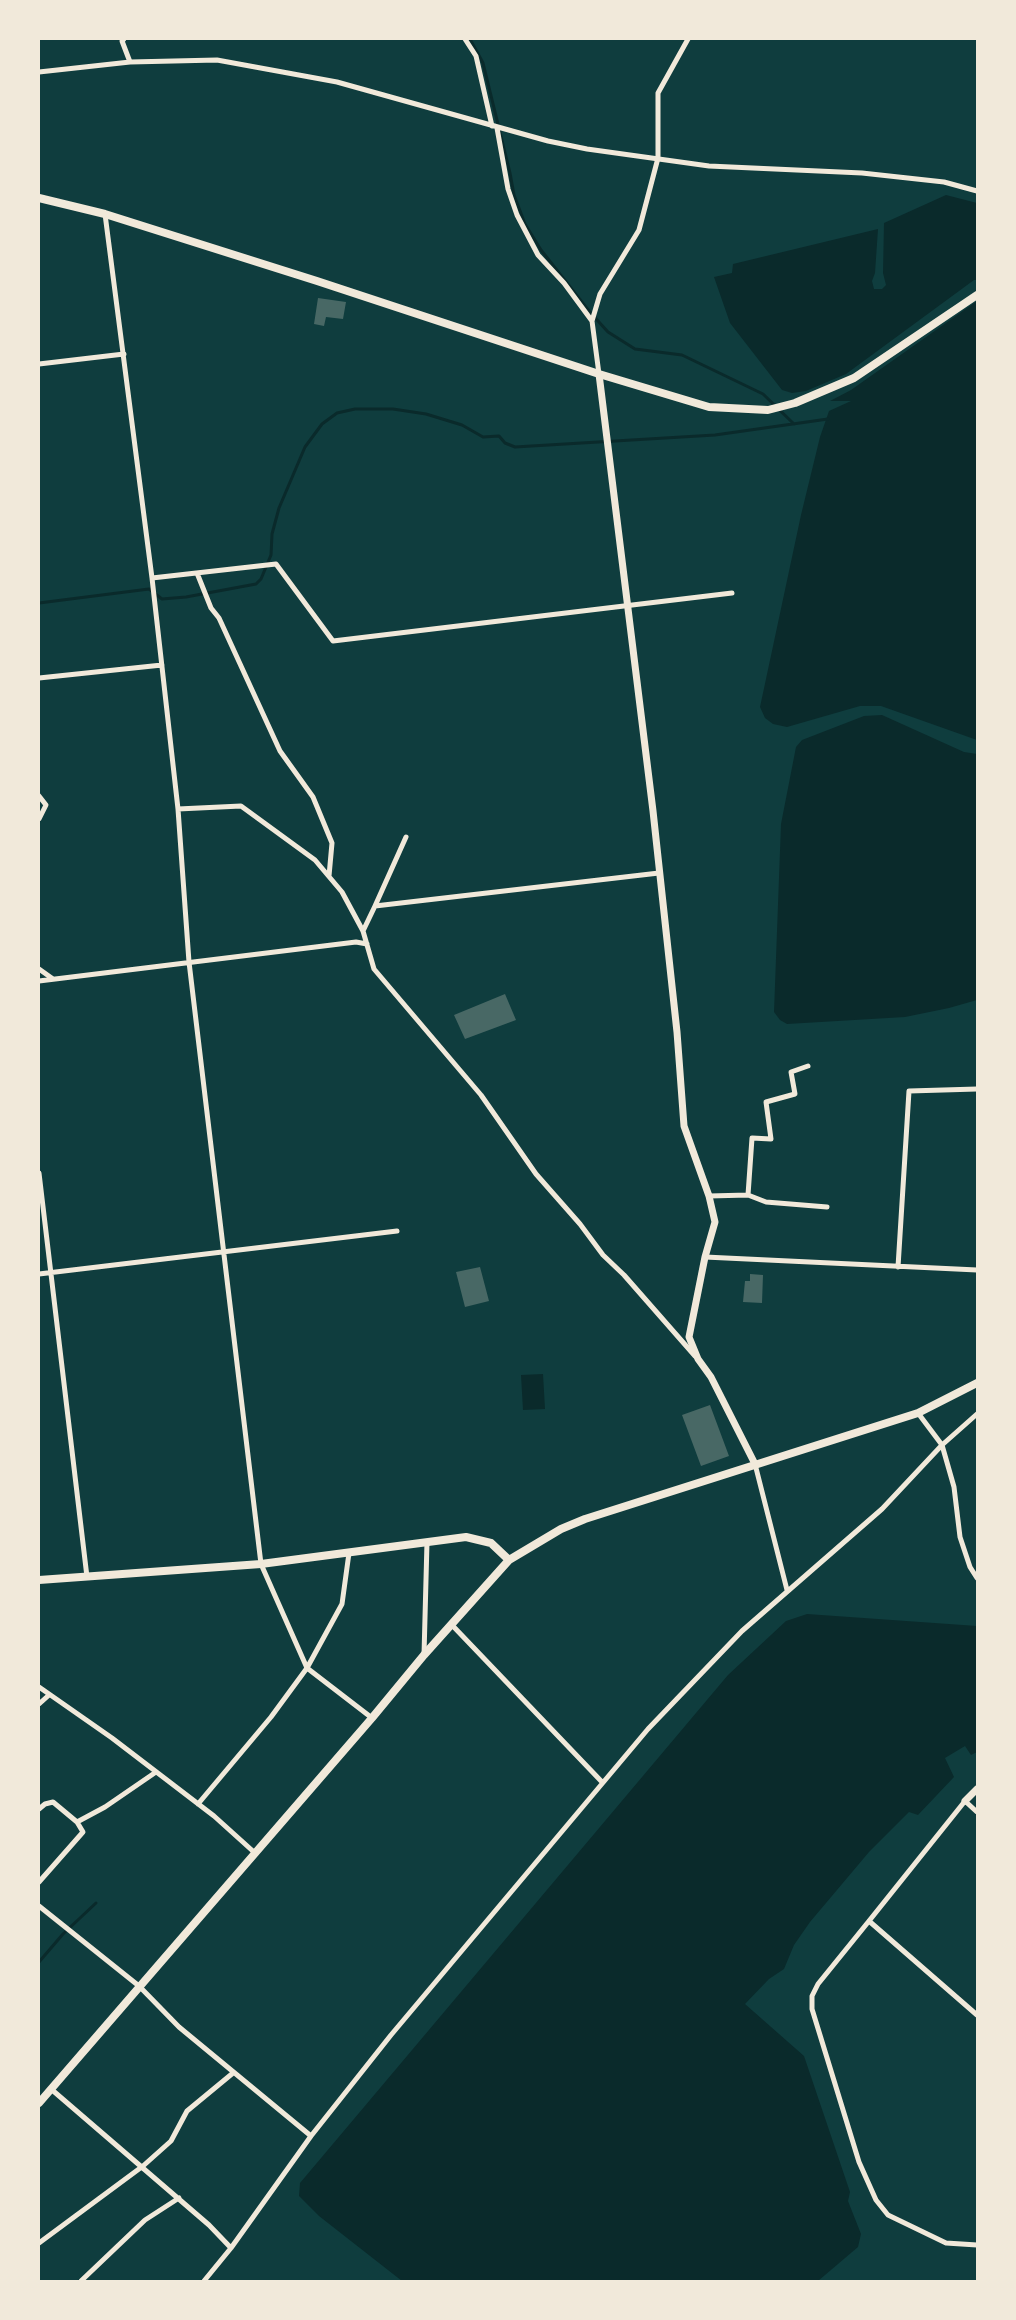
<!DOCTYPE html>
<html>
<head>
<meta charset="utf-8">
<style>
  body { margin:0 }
  #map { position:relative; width:1016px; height:2320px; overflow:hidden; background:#0f3d3e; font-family:Karla,sans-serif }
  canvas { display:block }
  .frame { position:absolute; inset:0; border:40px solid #f1e9da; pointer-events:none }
</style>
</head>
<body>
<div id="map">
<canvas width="1016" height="2320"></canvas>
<div class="frame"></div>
</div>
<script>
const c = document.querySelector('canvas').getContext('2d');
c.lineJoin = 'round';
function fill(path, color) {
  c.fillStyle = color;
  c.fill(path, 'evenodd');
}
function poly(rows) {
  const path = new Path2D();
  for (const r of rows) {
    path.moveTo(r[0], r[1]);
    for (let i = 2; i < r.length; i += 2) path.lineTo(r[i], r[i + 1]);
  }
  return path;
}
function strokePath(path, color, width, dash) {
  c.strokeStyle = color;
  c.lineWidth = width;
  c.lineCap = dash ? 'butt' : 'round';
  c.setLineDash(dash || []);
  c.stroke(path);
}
fill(poly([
  [946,195,977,203,977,280,974,280,846,374,806,391,792,393,782,390,730,323,714,277,732,273,733,264,878,229,875,273,872,281,874,289,882,289,886,285,883,273,884,223],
  [977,301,977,740,881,706,860,706,787,727,773,724,765,718,760,707,801,515,820,437,829,411,851,401,830,401,851,390],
  [882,715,964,752,977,754,977,1000,949,1008,905,1017,787,1024,780,1020,774,1012,781,824,796,747,802,740,864,716],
  [543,1374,545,1409,523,1410,521,1375],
  [807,1614,977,1626,977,1752,971,1755,965,1746,945,1758,954,1777,918,1815,909,1812,869,1852,810,1922,794,1945,784,1969,769,1979,745,2004,804,2056,850,2192,848,2201,861,2234,858,2247,818,2281,402,2281,319,2216,299,2196,300,2183,728,1675,786,1621]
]), '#0a2a2b');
strokePath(poly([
  [470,39,483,63,510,173,514,195,525,224,541,250,589,311,608,332,635,349,682,355,763,394,794,424],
  [39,603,149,589,162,599,186,597,256,584,261,579,271,555,272,534,279,508,305,447,322,424,337,413,355,409,393,409,426,414,462,425,483,437,499,436,505,443,515,447,715,435,828,419],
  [39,1962,63,1934,96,1903]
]), '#0a2a2b', 3);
fill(poly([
  [318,298,346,302,343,319,326,317,324,326,314,324],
  [505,994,516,1020,465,1039,454,1015],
  [480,1267,489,1301,465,1307,456,1272],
  [750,1274,763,1275,762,1303,743,1302,745,1281,750,1281],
  [710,1405,729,1456,701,1466,682,1415]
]), '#486865');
strokePath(poly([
  [124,39,122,41,130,62],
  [465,39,476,56,492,126],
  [39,72,130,62,217,60,337,82,548,141,587,149,709,166,862,173,944,182,977,191],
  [497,128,508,189,517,215,538,255,564,283,592,321],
  [105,214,152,578,178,809,189,962,261,1564,307,1668,372,1718],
  [39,364,124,354],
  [599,374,592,321,600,294,639,230,658,158,658,93,688,39],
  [197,573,211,608,219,618,280,751,313,797,332,843,329,876],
  [152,578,276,564,333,641,732,593],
  [39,678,162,665],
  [39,796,46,805,39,819],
  [178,809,241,806,315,860,342,892,363,931,374,969,481,1095,536,1174,580,1224,603,1255,624,1275,695,1356],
  [375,906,406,837],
  [363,931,375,906,659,873],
  [39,969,53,979],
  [39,981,356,942,367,944],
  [39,1173,87,1577],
  [748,1195,752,1138,771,1139,766,1102,795,1094,791,1072,808,1066],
  [709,1196,748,1195,766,1202,827,1207],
  [705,1257,977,1270],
  [898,1267,909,1091,977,1089],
  [39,1274,397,1231],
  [918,1413,942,1445,954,1487,960,1537,970,1567,977,1578],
  [755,1464,787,1590],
  [451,1624,602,1782],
  [424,1655,427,1542],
  [39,1687,112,1738,214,1816,255,1853],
  [39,1704,49,1695],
  [198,1804,271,1717,307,1668,342,1604,349,1553],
  [39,1809,45,1804,53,1802,77,1822,105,1807,156,1772],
  [39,1882,83,1832,77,1822],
  [39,1906,139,1986,179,2027,311,2136],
  [869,1921,965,1801,977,1812],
  [977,2015,869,1921,818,1984,812,1996,812,2009,859,2162,876,2200,888,2215,946,2243,977,2245],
  [51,2089,209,2225,231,2248],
  [39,2243,143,2166,171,2141,187,2111,233,2073],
  [81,2281,145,2220,179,2198],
  [204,2281,231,2248,311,2136,391,2035,648,1729,742,1631,882,1509,942,1445,977,1414]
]), '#f1e9da', 5);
strokePath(poly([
  [599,374,653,811,677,1032,684,1126,709,1196,715,1222,705,1257,689,1337,698,1359,711,1377,755,1464],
  [965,1801,977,1789]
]), '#f1e9da', 7);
strokePath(poly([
  [39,1580,261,1564,466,1537,491,1543,509,1560],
  [39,2103,372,1718,424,1655,509,1560,561,1529,585,1519,918,1413,977,1383]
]), '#f1e9da', 8);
strokePath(poly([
  [39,198,105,214,317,281,599,374,709,407,768,410,795,403,854,378,977,295]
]), '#f1e9da', 8);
</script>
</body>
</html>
